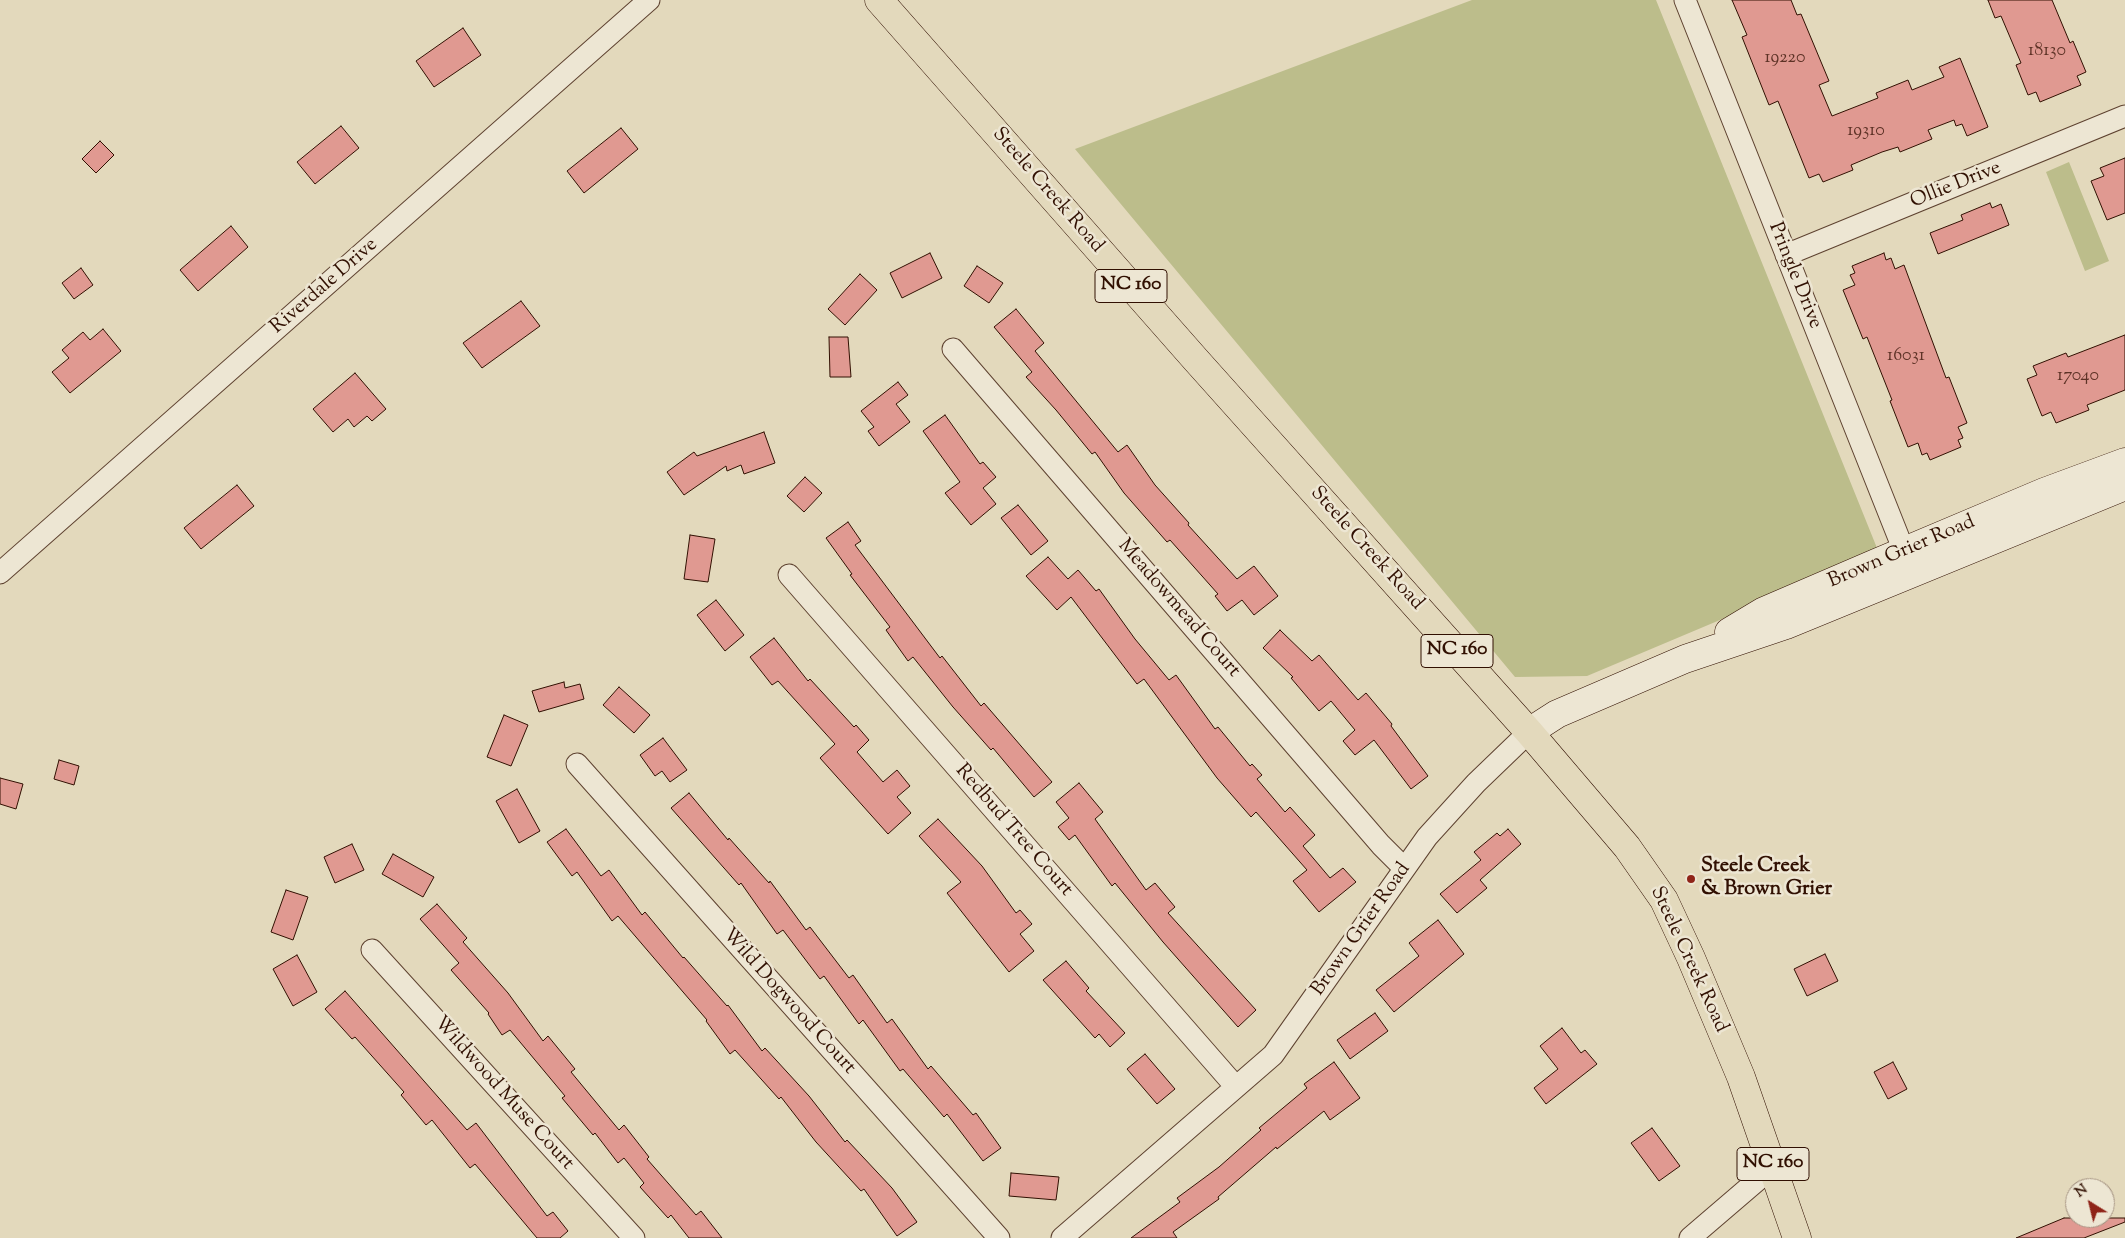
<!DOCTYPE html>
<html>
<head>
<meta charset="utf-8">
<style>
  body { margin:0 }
  #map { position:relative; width:2125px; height:1238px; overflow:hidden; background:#e3d9bc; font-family:"Sorts Mill Goudy",serif }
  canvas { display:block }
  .north { position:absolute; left:2065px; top:1178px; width:50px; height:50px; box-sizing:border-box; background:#ede6d3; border:1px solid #a2907f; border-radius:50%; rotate:324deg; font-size:14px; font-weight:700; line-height:20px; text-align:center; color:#311002 }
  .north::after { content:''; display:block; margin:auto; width:18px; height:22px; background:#8f2418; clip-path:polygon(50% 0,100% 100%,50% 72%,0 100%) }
</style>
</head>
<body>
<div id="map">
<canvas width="2125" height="1238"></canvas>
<div class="north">N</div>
</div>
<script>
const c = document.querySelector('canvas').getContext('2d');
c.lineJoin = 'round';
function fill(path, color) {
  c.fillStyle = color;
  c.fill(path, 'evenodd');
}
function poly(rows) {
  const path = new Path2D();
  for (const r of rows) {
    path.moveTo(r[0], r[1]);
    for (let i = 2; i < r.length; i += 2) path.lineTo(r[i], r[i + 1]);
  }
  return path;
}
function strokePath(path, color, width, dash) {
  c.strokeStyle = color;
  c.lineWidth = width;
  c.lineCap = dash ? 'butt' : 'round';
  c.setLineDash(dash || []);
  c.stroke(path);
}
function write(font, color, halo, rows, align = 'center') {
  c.font = font + ' "Sorts Mill Goudy",serif';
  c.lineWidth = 5;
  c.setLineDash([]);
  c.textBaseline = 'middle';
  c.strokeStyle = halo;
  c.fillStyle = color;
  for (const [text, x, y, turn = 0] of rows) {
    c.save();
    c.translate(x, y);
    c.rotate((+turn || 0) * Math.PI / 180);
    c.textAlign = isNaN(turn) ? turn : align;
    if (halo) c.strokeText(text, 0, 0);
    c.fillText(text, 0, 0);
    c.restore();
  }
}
fill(poly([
  [1472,0,1656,0,1879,553,1587,676,1515,677,1075,149],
  [2069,162,2109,261,2085,271,2046,172]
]), '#bcbd8b');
const building = poly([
  [1732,0,1791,0,1797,15,1801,14,1829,81,1819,85,1832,116,1878,98,1876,93,1908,80,1912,90,1944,77,1939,67,1960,58,1988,127,1967,136,1962,124,1956,126,1954,120,1928,130,1932,139,1900,152,1898,147,1882,152,1851,165,1853,170,1823,182,1819,174,1809,178,1778,101,1769,105,1742,37,1747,35,1732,0],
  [1988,0,2052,0,2070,43,2073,41,2086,72,2077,76,2081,85,2040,102,2036,92,2028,95,2016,65,2021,63,2001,16,1995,18,1988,0],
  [463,28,481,55,434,87,416,61,463,28],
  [341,126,359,148,315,184,297,162,341,126],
  [621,128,638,149,584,193,567,171,621,128],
  [100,141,114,155,96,173,82,159,100,141],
  [2125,158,2125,213,2107,220,2091,181,2104,176,2100,168,2125,158],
  [1990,203,1992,208,2001,204,2009,225,1938,254,1930,233,1963,220,1961,215,1990,203],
  [231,226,248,247,198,291,180,270,231,226],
  [930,253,942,278,902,298,890,273,930,253],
  [1884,253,1886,260,1891,258,1895,269,1904,265,1946,378,1949,377,1967,423,1958,427,1963,438,1958,440,1961,447,1930,460,1927,453,1922,455,1918,443,1908,447,1890,401,1892,400,1867,337,1863,339,1843,290,1855,285,1850,275,1855,273,1852,266,1884,253],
  [977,266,1003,283,989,303,964,286,977,266],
  [81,268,93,285,74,299,62,283,81,268],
  [860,274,877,290,845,325,828,309,860,274],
  [521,301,540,326,482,368,463,343,521,301],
  [1016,309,1044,343,1035,351,1118,452,1127,445,1155,485,1189,523,1188,525,1237,579,1254,566,1278,596,1254,615,1242,600,1227,611,1215,596,1218,594,1170,540,1167,542,1124,493,1095,452,1092,454,1056,410,1026,377,1032,372,994,327,1016,309],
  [103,329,121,351,70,393,52,372,69,358,62,350,83,332,90,340,103,329],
  [2125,335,2125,390,2087,405,2089,410,2056,423,2051,412,2042,416,2027,379,2037,375,2033,366,2066,353,2068,357,2125,335],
  [829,337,848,337,851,377,830,377,829,337],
  [355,373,386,409,372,421,367,416,354,427,348,419,333,432,313,409,355,373],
  [898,382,908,395,896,404,910,422,879,446,868,431,874,427,861,411,898,382],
  [945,415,980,464,983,462,996,477,983,488,996,504,971,525,945,493,960,482,923,431,945,415],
  [764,432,775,463,744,474,741,465,727,471,726,466,684,495,667,472,694,452,697,456,764,432],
  [805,477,822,493,804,512,787,496,805,477],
  [237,485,254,506,201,549,184,528,237,485],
  [1018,505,1048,541,1031,555,1001,518,1018,505],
  [848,522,861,541,855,545,940,658,942,656,981,706,984,703,1052,782,1034,797,993,748,991,750,953,707,913,657,908,661,886,630,890,627,850,575,852,574,826,538,848,522],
  [690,535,715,539,708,582,684,579,690,535],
  [1048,557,1068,579,1078,570,1096,591,1099,589,1135,639,1169,680,1176,675,1215,729,1218,727,1250,766,1252,764,1262,775,1257,779,1285,812,1290,807,1315,835,1303,846,1330,878,1343,868,1356,882,1319,912,1293,881,1307,870,1256,812,1251,817,1217,778,1144,679,1137,684,1071,597,1057,610,1026,576,1048,557],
  [716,600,744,635,725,651,697,615,716,600],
  [1280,630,1312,661,1319,655,1358,700,1366,693,1392,724,1391,726,1428,776,1411,789,1374,740,1355,755,1343,741,1355,730,1331,701,1319,711,1291,678,1293,677,1263,648,1280,630],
  [774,638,808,681,810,679,854,727,856,725,869,740,857,752,883,782,897,770,910,786,897,797,911,813,888,834,820,758,835,744,778,681,772,685,750,657,774,638],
  [564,682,565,688,580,684,584,699,539,712,532,691,564,682],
  [619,687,650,715,634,733,603,705,619,687],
  [504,715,528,725,511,766,487,757,504,715],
  [663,738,687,770,670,782,662,771,655,776,640,755,663,738],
  [59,760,79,766,74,785,54,779,59,760],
  [0,778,23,784,16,809,0,804,0,778],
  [1079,783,1103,812,1095,819,1146,890,1155,883,1175,907,1168,913,1256,1010,1238,1027,1163,942,1115,883,1112,886,1075,835,1069,840,1058,827,1069,818,1056,802,1079,783],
  [517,789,540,831,519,843,496,801,517,789],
  [689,793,728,840,729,838,769,883,770,881,806,930,810,927,849,978,853,975,887,1023,892,1019,928,1069,931,1066,973,1115,976,1113,1001,1148,983,1161,947,1114,944,1117,903,1069,900,1071,863,1020,859,1024,824,976,820,979,783,930,777,934,741,883,739,885,671,808,689,793],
  [938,819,982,866,1016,913,1020,910,1032,924,1020,934,1034,951,1009,972,947,893,961,882,919,836,938,819],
  [566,829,601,876,609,870,642,915,645,912,683,958,684,957,727,1006,728,1005,762,1051,765,1048,809,1096,845,1142,847,1140,892,1188,917,1222,897,1236,864,1189,861,1191,816,1142,781,1097,779,1099,735,1050,730,1054,706,1021,707,1020,618,916,612,921,577,872,572,876,547,842,566,829],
  [1508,829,1521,844,1480,880,1487,888,1457,913,1440,894,1481,860,1474,852,1497,833,1500,836,1508,829],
  [352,844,364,870,335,883,324,857,352,844],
  [393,854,434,877,423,897,382,874,393,854],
  [286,890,308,897,293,940,271,932,286,890],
  [437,904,467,938,463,942,508,993,543,1041,548,1036,575,1069,571,1072,619,1130,624,1125,649,1157,647,1159,696,1215,701,1211,722,1238,689,1238,671,1215,668,1218,640,1187,644,1183,624,1158,618,1163,595,1133,593,1135,562,1098,565,1096,510,1030,502,1035,488,1014,489,1013,451,970,459,963,420,919,437,904],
  [1438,920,1464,954,1394,1012,1376,990,1419,956,1409,943,1438,920],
  [1825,954,1838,981,1807,996,1794,969,1825,954],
  [297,955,317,992,293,1006,273,969,297,955],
  [1066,961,1089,988,1086,991,1125,1033,1110,1047,1099,1034,1095,1038,1043,980,1066,961],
  [345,991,467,1130,476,1123,547,1216,553,1212,568,1231,560,1238,537,1238,475,1164,470,1168,432,1120,426,1125,401,1095,404,1092,355,1037,352,1039,325,1009,345,991],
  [1375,1013,1388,1031,1350,1059,1337,1040,1375,1013],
  [1562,1028,1581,1053,1585,1050,1597,1064,1546,1104,1534,1088,1558,1069,1540,1046,1562,1028],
  [1145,1054,1175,1089,1157,1104,1127,1069,1145,1054],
  [1334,1062,1360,1098,1330,1120,1324,1111,1277,1149,1276,1147,1218,1197,1219,1199,1173,1232,1177,1238,1131,1238,1180,1202,1177,1198,1219,1167,1261,1130,1259,1128,1307,1088,1304,1084,1334,1062],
  [1893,1062,1907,1089,1888,1099,1874,1072,1893,1062],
  [1652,1128,1680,1166,1659,1181,1631,1143,1652,1128],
  [1011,1173,1059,1177,1056,1200,1009,1196,1011,1173],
  [2064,1218,2125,1218,2125,1222,2084,1238,2016,1238,2064,1218]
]);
fill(building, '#e09991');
strokePath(building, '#311002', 1);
const minor = poly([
  [1685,0,1904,551],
  [1786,255,2125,116],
  [953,349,1381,845,1404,868],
  [0,573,649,0],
  [789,575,1236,1087],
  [577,764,999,1238],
  [372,950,634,1238],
  [1062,1238,1273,1055,1427,837,1476,783,1529,732],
  [1690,1238,1774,1166]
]);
const secondary = poly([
  [1729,632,1764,611,1878,562,2044,492,2125,462],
  [1529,732,1557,714,1685,659,1786,625,2125,486]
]);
const primary = poly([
  [879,0,1196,360,1529,732,1627,847,1664,900,1691,958,1741,1077,1797,1238]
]);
strokePath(minor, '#5e4230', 23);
strokePath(secondary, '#311002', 29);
strokePath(primary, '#311002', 29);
strokePath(minor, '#ede6d3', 21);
strokePath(secondary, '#ede6d3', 28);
strokePath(primary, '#e3d9bc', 28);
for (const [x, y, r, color] of [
  [1691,879,5,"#8f2418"]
]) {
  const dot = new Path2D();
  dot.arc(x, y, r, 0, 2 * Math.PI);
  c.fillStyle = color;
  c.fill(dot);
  strokePath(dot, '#ede6d3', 2);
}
write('18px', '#5d3226', null, [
  ["18130",2047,52],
  ["19220",1785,59],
  ["19310",1866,132],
  ["16031",1906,357],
  ["17040",2078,377]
]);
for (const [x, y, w] of [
  [1131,286,72],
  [1457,651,72],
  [1773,1164,72]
]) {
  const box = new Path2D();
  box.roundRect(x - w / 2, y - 16.5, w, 33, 4);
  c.fillStyle = '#ede6d3';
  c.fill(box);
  strokePath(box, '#311002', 1);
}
write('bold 19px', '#311002', null, [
  ["NC 160",1131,286],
  ["NC 160",1457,651],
  ["NC 160",1773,1164]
]);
write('20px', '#311002', '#ede6d3', [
  ["Ollie Drive",1956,186,-22],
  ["Steele Creek Road",1047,191,49],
  ["Pringle Drive",1794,276,68],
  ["Riverdale Drive",325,287,-41],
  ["Steele Creek Road",1366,549,48],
  ["Brown Grier Road",1902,553,-23],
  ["Meadowmead Court",1178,609,49],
  ["Redbud Tree Court",1013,831,49],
  ["Brown Grier Road",1362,930,-55],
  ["Steele Creek Road",1688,960,65],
  ["Wild Dogwood Court",788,1002,48],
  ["Wildwood Muse Court",503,1094,48]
]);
write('bold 20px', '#311002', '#ede6d3', [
  ["Steele Creek",1701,868],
  ["& Brown Grier",1701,891]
], 'left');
</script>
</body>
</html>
